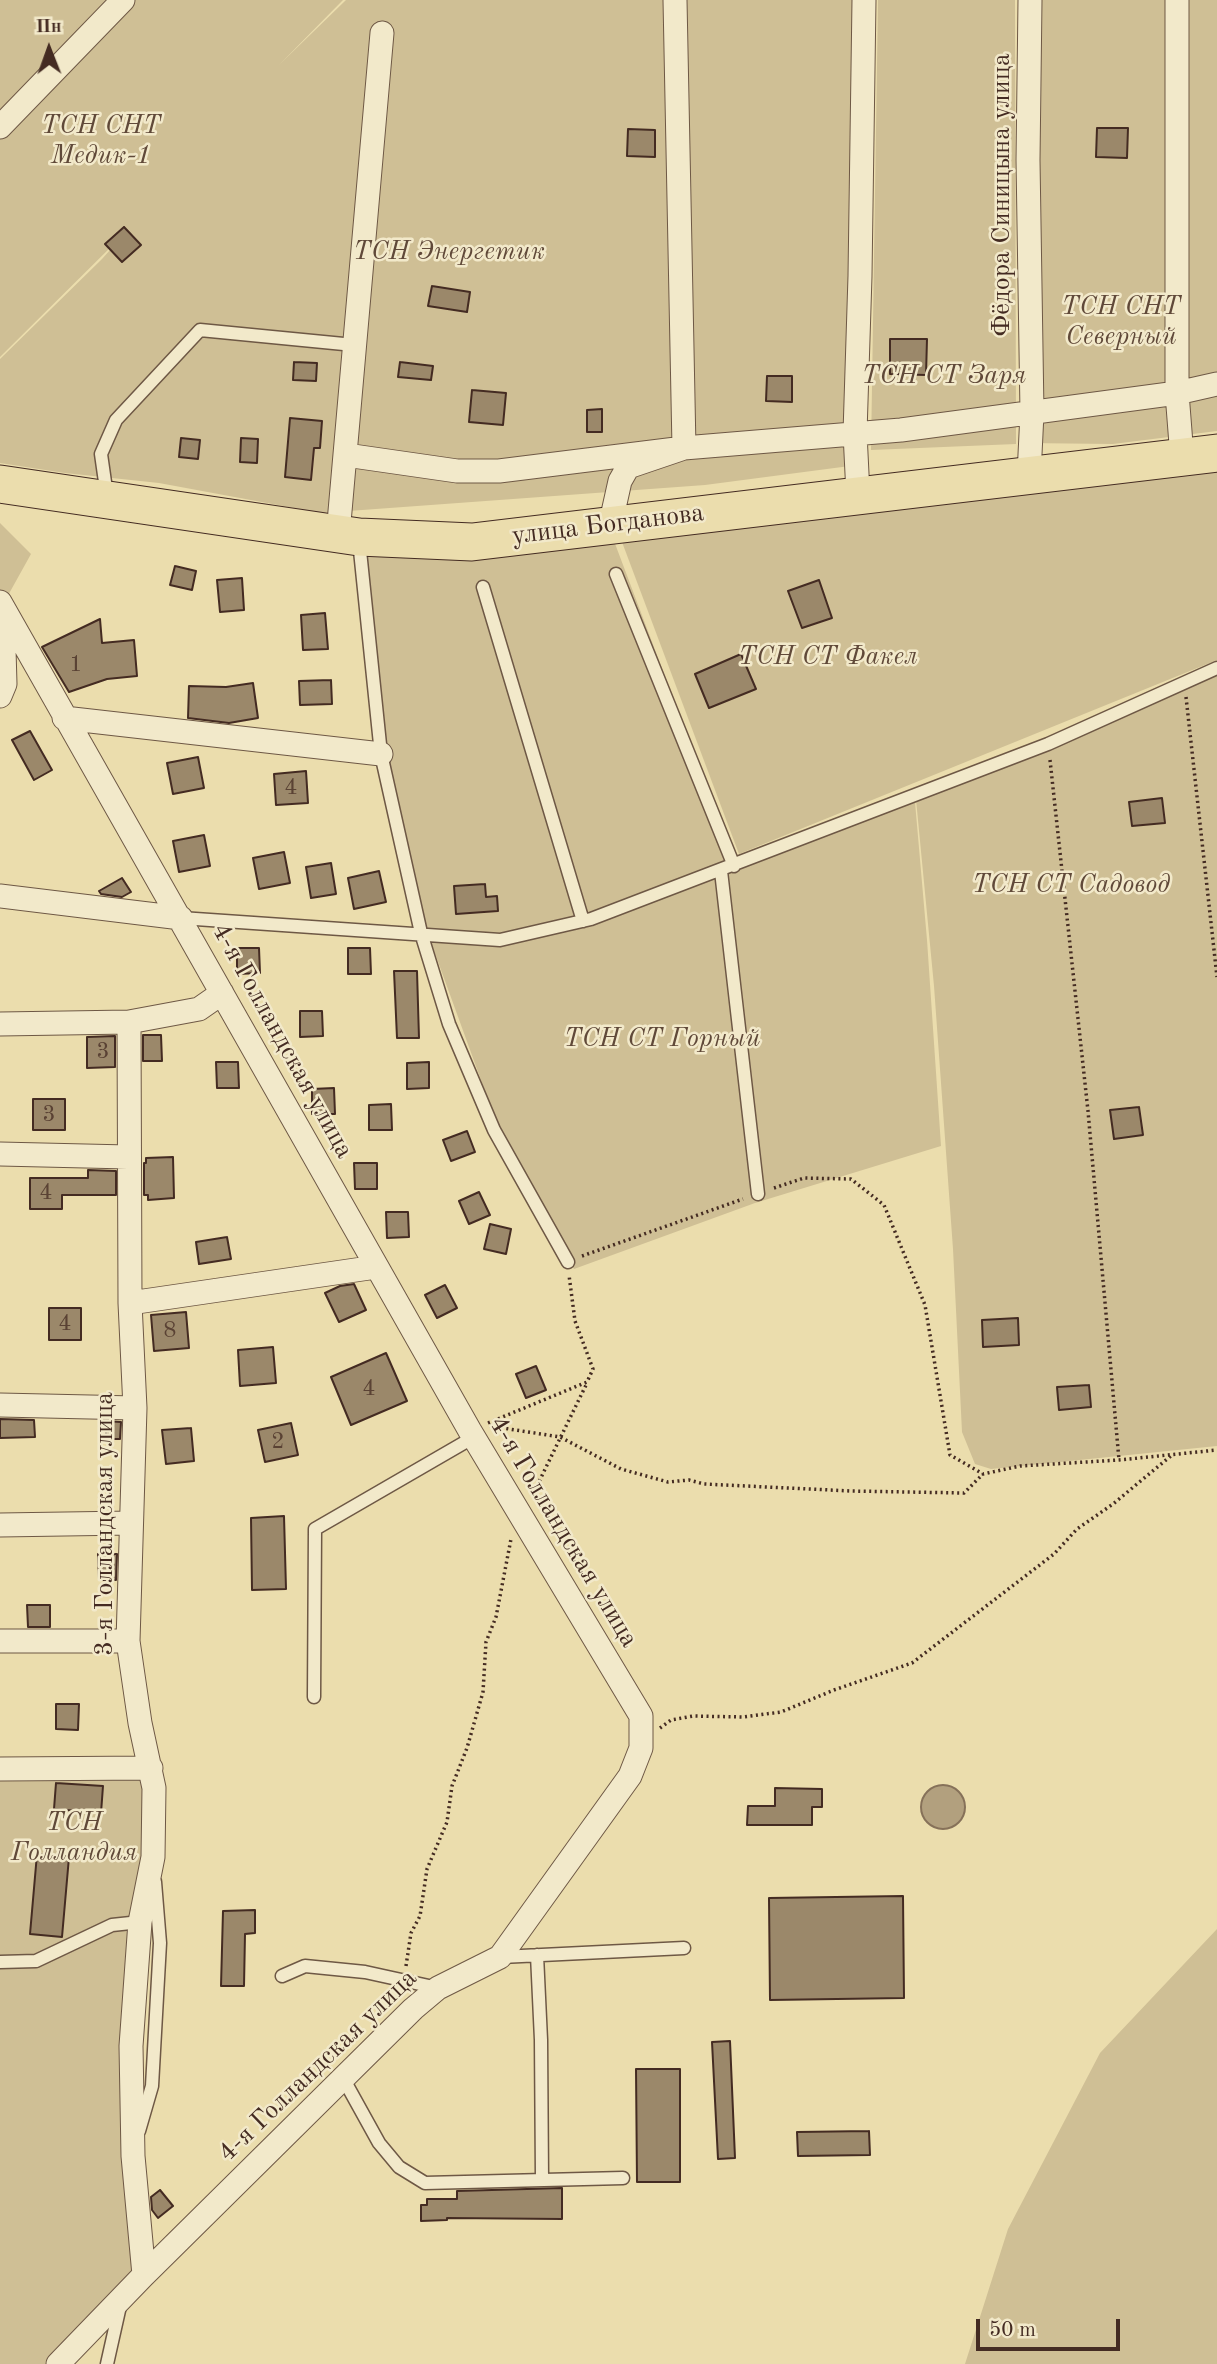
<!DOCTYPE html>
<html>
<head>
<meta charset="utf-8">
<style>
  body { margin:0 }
  #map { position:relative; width:1217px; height:2364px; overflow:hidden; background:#ebddad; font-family:"Old Standard TT",serif }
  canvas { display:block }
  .north { position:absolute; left:14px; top:14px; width:70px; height:70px; -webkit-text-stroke:5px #f2e9ca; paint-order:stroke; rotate:359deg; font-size:19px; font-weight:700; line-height:28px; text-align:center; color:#442b22 }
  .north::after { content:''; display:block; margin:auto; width:24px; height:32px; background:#442b22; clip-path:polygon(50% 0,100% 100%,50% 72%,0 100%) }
  .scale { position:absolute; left:976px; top:2319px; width:144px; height:32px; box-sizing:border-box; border:4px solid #442b22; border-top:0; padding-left:9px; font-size:21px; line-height:24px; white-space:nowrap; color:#442b22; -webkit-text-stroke:5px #f2e9ca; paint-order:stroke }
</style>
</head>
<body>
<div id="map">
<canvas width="1217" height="2364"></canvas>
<div class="north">Пн</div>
<div class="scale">50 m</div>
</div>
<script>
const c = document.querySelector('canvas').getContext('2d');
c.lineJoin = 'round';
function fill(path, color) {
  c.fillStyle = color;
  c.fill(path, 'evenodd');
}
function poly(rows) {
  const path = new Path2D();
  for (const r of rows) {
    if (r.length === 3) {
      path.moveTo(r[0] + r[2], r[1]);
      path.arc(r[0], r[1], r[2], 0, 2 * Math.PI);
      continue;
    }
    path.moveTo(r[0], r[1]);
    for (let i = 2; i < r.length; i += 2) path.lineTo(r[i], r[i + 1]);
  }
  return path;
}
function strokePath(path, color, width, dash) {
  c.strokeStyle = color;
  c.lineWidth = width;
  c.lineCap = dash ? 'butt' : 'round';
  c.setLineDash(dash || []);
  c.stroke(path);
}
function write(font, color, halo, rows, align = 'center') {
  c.font = font + ' "Old Standard TT",serif';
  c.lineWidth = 5;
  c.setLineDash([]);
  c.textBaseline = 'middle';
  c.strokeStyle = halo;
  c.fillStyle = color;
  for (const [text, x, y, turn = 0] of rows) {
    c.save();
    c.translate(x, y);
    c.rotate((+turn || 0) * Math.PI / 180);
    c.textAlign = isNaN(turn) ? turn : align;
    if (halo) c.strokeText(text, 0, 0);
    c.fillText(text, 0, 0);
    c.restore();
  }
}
fill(poly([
  [0,0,119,0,0,122],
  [126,0,343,0,279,65,346,0,872,0,865,464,705,485,321,513,159,483,65,473,0,463,0,359,102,259,127,231,0,357,0,133],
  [878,0,1015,0,1016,444,871,450],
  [1029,0,1217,0,1217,431,1113,444,1023,443],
  [1217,462,1217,660,739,854,619,534],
  [0,523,31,554,1,608,0,692],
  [614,541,738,870,915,802,927,940,941,1146,755,1203,574,1269,498,1127,424,923,386,753,366,548],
  [1217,664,1217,1446,991,1469,975,1464,962,1432,953,1249,934,986,915,789,1049,736],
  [0,1759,146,1765,150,1789,136,1917,140,2274,53,2364,0,2364],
  [1217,1929,1217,2364,965,2364,1008,2229,1100,2053]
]), '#cfbf95');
const water = poly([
  [943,1807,22]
]);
fill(water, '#b2a07e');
strokePath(water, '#867159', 2);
const building = poly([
  [1097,128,1128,128,1127,158,1096,157,1097,128],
  [628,129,655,130,655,157,627,156,628,129],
  [124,227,141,245,122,262,105,244,124,227],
  [432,286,470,292,467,312,428,306,432,286],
  [890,339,927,339,926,375,890,374,890,339],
  [294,362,317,363,316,381,293,380,294,362],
  [400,362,433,366,431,380,398,377,400,362],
  [767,376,792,376,792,402,766,401,767,376],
  [472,390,506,393,503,425,469,422,472,390],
  [602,409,602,432,587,432,587,410,602,409],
  [290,418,322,421,320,448,314,448,311,480,285,477,290,418],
  [181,438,200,440,198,459,179,457,181,438],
  [241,438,258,439,257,463,240,462,241,438],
  [175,566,196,571,192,590,170,585,175,566],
  [242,578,244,610,220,612,217,580,242,578],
  [819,580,832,618,802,628,788,591,819,580],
  [325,613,328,649,303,650,301,615,325,613],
  [100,619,102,643,134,640,137,676,107,679,69,692,42,647,100,619],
  [741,654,756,689,709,708,695,674,741,654],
  [331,680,332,704,300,705,299,681,331,680],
  [253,683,258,718,229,723,188,718,189,686,226,687,253,683],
  [30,731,52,770,34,780,12,740,30,731],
  [198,757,204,788,173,794,167,763,198,757],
  [306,771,308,803,276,805,274,774,306,771],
  [1162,798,1165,823,1132,826,1129,802,1162,798],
  [204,835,210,866,179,872,173,841,204,835],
  [284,852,290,883,259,889,253,858,284,852],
  [331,863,336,894,311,898,306,867,331,863],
  [379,871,386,902,354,909,348,878,379,871],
  [122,878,131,892,122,897,101,894,99,891,122,878],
  [485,884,486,897,497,896,498,911,456,914,454,886,485,884],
  [237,948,259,948,260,973,237,974,237,948],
  [348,948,370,948,371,974,348,974,348,948],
  [394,971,417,971,419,1038,397,1038,394,971],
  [300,1011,322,1011,323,1036,300,1037,300,1011],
  [143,1035,161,1035,162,1061,143,1061,143,1035],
  [115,1036,115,1067,87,1068,87,1037,115,1036],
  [216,1062,238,1062,239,1088,217,1088,216,1062],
  [429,1062,429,1088,407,1089,407,1063,429,1062],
  [334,1088,335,1114,312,1114,312,1089,334,1088],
  [33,1099,65,1099,65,1130,33,1130,33,1099],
  [391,1104,392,1130,369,1130,369,1105,391,1104],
  [1139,1107,1143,1135,1114,1139,1110,1110,1139,1107],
  [467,1131,475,1152,451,1161,443,1140,467,1131],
  [173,1157,174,1198,148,1200,148,1195,144,1195,144,1163,146,1163,146,1158,173,1157],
  [354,1163,377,1163,377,1189,355,1189,354,1163],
  [88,1170,116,1171,116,1195,62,1195,62,1209,30,1209,30,1178,88,1178,88,1170],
  [479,1192,490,1215,469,1224,459,1201,479,1192],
  [386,1212,408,1212,409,1237,387,1238,386,1212],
  [490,1224,511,1229,506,1254,484,1249,490,1224],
  [227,1237,231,1259,199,1264,196,1242,227,1237],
  [354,1284,366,1310,339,1322,325,1293,340,1286,354,1284],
  [445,1285,457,1308,437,1318,425,1295,445,1285],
  [49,1308,81,1308,81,1340,49,1340,49,1308],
  [186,1312,189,1348,154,1351,151,1315,186,1312],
  [1018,1318,1019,1345,983,1347,982,1320,1018,1318],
  [273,1347,276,1383,240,1386,238,1350,273,1347],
  [386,1353,407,1401,351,1425,331,1377,386,1353],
  [536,1366,546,1390,526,1398,516,1374,536,1366],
  [1089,1385,1091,1407,1059,1410,1057,1387,1089,1385],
  [0,1419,34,1420,35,1437,0,1438,0,1419],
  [106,1421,121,1422,120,1439,106,1439,106,1421],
  [291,1423,298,1455,265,1462,258,1430,291,1423],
  [191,1428,194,1461,166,1464,162,1430,191,1428],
  [284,1516,286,1589,252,1590,251,1518,284,1516],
  [98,1554,117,1554,116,1580,99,1580,98,1554],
  [27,1605,50,1605,50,1627,28,1627,27,1605],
  [56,1704,79,1704,78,1730,56,1729,56,1704],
  [56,1783,103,1786,101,1813,54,1809,56,1783],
  [775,1788,822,1789,822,1807,812,1807,812,1825,747,1825,748,1806,775,1806,775,1788],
  [37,1854,69,1857,62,1937,30,1934,37,1854],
  [903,1896,904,1998,770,2000,769,1898,903,1896],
  [255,1910,255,1933,245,1934,244,1986,221,1986,223,1911,255,1910],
  [730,2041,735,2158,718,2159,712,2042,730,2041],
  [636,2069,680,2069,680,2182,637,2182,636,2069],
  [869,2131,870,2155,798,2156,797,2132,869,2131],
  [562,2188,562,2219,447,2218,447,2220,421,2221,421,2205,427,2205,427,2199,457,2199,457,2191,562,2188],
  [160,2190,173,2206,158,2218,152,2210,151,2197,160,2190]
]);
fill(building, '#9b886a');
strokePath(building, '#442b22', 2);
const lane = poly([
  [107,496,101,454,116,420,200,330,354,345],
  [359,541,381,754,421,933,449,1024,494,1130,568,1262],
  [616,574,734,866],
  [483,587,583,921],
  [721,871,758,1194],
  [181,918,500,940,591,919,1048,744,1217,668],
  [314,1697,315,1529,474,1437],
  [537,1955,541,2040,542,2180],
  [501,1957,684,1948],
  [0,1962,36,1961,112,1925,140,1922],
  [282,1976,305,1966,365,1972,438,1988],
  [343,2078,379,2143,399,2167,425,2183,623,2178],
  [139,2131,152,2086,160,1943,155,1882],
  [107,2364,120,2306]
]);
const street = poly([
  [1177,0,1177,393,1182,457],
  [0,127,123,0],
  [346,455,457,471,499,471,684,448,901,430,1177,393,1217,384],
  [1029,475,1032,413,1028,160,1030,0],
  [858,494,855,433,860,276,864,0],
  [610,526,620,481,628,467,684,448,675,0],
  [338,534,382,33],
  [0,602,470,1431,641,1716,641,1748,630,1776,500,1957,438,1988,413,2009,144,2275,58,2364],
  [0,696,5,684,3,614],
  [64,718,381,754],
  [0,896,181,918],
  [129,1022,130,1303,135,1408,128,1641,140,1723,154,1788,153,1857,140,1922,131,2046,133,2156,144,2275],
  [0,1024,129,1022,199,1009,222,993],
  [0,1154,128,1157],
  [130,1303,376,1267],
  [0,1405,135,1408],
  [0,1525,130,1523],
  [0,1641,128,1641],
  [0,1769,151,1768]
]);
const primary = poly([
  [0,484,359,537,472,542,1217,453]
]);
strokePath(lane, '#6e5845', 15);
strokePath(street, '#6e5845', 25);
strokePath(primary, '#442b22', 39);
strokePath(poly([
  [1186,697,1217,977],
  [1050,760,1088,1111,1119,1460],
  [774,1188,804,1178,851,1179,884,1205,925,1305,950,1455,983,1474,1020,1466,1119,1460,1217,1450],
  [582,1256,743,1199],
  [488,1423,587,1382,593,1369,575,1321,569,1275],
  [490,1426,560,1437,621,1469,668,1482,689,1480,704,1484,851,1491,964,1493,983,1474],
  [532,1496,587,1383],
  [660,1728,671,1720,693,1716,743,1717,781,1712,834,1690,912,1663,1054,1554,1077,1529,1113,1504,1172,1455],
  [406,1966,411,1933,420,1916,427,1869,447,1822,452,1786,467,1748,483,1692,486,1642,496,1617,511,1539]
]), '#442b22', 3.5, [2, 3.5]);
strokePath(lane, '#f2e9ca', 12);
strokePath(street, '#f2e9ca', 23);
strokePath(primary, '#ebddad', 37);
write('23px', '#5a4234', null, [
  ["1",76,665],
  ["4",291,788],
  ["3",103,1052],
  ["3",49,1115],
  ["4",46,1193],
  ["4",65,1324],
  ["8",170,1331],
  ["4",369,1389],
  ["2",278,1442]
]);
write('italic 26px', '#604939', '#f2e9ca', [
  ["ТСН СНТ",101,126],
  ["Медик-1",101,156],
  ["ТСН Энергетик",449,252],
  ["ТСН СНТ",1121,307],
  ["Северный",1121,337],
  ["ТСН СТ Заря",944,376],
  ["ТСН СТ Факел",828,657],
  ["ТСН СТ Садовод",1071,885],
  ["ТСН СТ Горный",662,1039],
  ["ТСН",74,1823],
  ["Голландия",74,1853]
]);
write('26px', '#442b22', '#f2e9ca', [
  ["Фёдора Синицына улица",1002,195,-90],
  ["улица Богданова",608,525,-7],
  ["4-я Голландская улица",282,1041,61],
  ["3-я Голландская улица",105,1524,-90],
  ["4-я Голландская улица",563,1532,59],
  ["4-я Голландская улица",318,2066,-44]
]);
</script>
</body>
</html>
